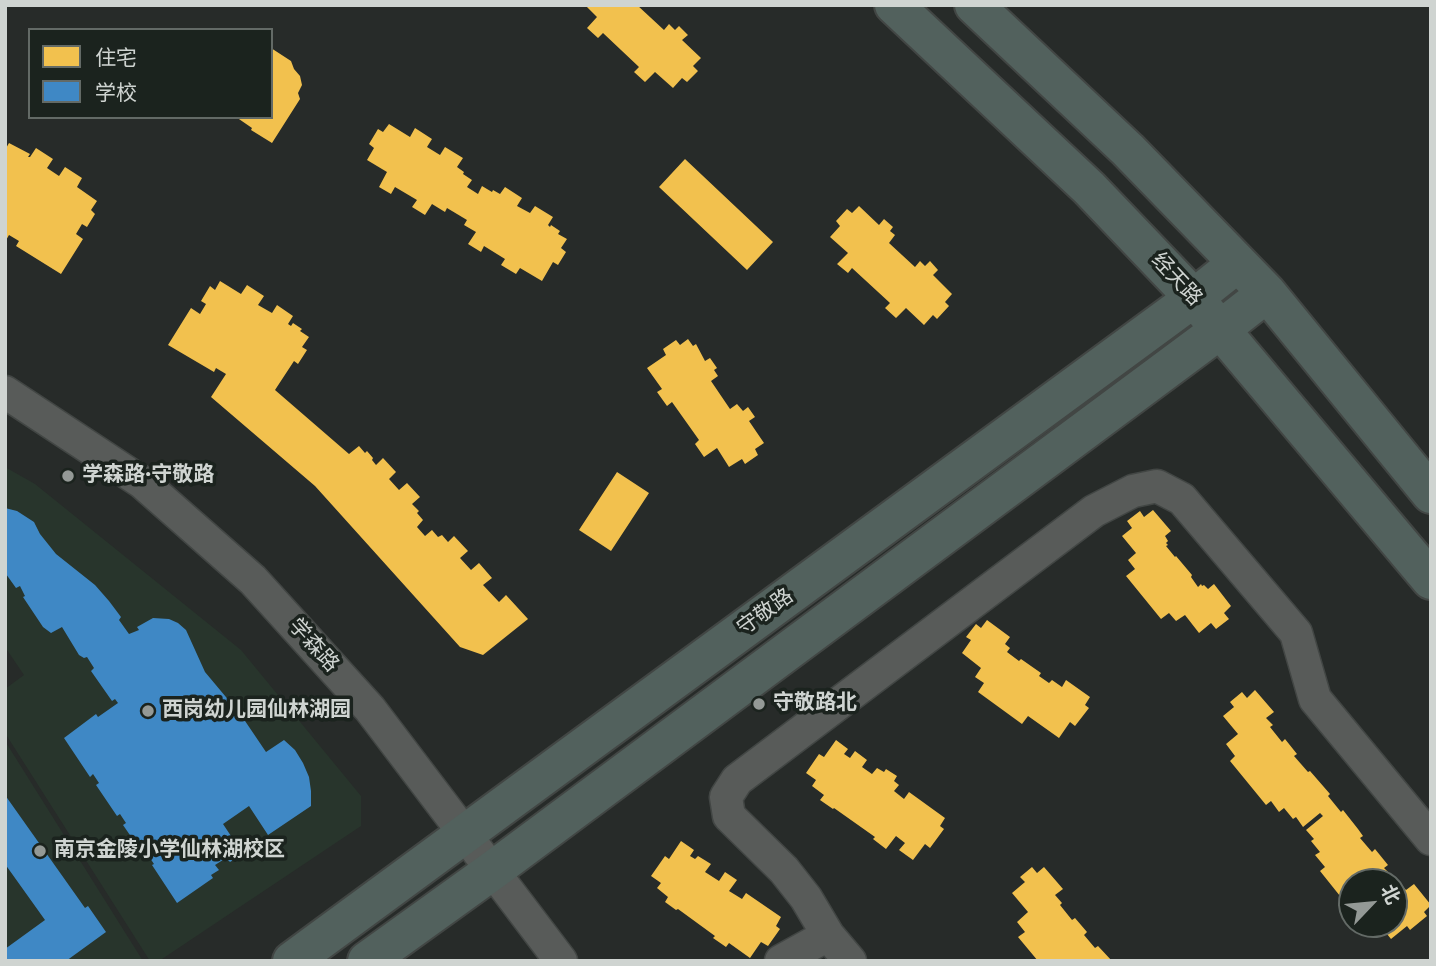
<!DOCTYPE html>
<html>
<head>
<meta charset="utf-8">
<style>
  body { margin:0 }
  #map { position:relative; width:1436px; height:966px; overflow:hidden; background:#272b29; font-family:Poppins,"Noto Sans SC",sans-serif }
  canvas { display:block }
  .frame { position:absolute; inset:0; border:7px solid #cfd4d1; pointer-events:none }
  .legend { position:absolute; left:28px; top:28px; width:245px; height:91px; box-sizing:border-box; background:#1b231e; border:2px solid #636a66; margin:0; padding:9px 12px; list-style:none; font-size:21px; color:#cfd4d1 }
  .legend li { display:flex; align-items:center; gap:14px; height:35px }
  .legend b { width:35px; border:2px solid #636a66 }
  .north { position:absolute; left:1338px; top:868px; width:70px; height:70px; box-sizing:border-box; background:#1b231e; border:2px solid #636a66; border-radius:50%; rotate:64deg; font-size:19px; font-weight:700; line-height:28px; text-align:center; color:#cfd4d1 }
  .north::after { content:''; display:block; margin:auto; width:24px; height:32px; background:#949996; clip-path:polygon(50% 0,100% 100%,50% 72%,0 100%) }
</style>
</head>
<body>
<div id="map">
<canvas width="1436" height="966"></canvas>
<div class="frame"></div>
<ul class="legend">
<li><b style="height:19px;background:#f2c14e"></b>住宅</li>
<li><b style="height:19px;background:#3f88c5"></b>学校</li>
</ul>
<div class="north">北</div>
</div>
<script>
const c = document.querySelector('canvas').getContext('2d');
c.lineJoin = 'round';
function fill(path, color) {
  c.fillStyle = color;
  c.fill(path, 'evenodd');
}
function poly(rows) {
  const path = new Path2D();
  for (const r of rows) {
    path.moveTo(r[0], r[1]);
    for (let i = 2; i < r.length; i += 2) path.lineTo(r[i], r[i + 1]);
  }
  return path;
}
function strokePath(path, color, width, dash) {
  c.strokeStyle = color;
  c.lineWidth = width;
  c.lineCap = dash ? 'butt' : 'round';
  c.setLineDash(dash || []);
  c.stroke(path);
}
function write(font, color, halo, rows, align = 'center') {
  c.font = font + ' Poppins,"Noto Sans SC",sans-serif';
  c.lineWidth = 7;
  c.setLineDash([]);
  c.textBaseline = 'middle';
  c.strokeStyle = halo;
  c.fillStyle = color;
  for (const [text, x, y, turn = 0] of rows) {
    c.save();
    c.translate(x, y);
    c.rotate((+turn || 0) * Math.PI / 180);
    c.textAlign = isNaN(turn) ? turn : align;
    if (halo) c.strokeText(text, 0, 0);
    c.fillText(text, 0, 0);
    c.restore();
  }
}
fill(poly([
  [5,467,35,484,241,650,361,796,361,826,159,961,150,961,5,733,5,689,24,675,5,647],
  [5,741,143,961,5,961]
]), '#28352c');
fill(poly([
  [585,5,637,5,664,30,669,24,675,30,679,26,688,35,682,40,701,58,693,66,698,71,687,82,682,78,673,88,655,72,645,82,634,72,639,67,603,33,598,38,587,28,597,17],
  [271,48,291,61,294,69,300,76,302,85,298,93,300,99,272,143,251,130,252,128,236,117,271,117],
  [389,124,410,137,415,128,432,139,427,147,440,155,445,147,463,158,457,167,464,172,463,174,472,180,467,187,478,194,482,186,492,192,493,190,500,194,505,187,522,198,517,206,530,213,535,206,553,217,548,225,550,227,551,225,560,231,558,234,567,239,561,248,566,252,558,265,553,262,542,281,520,268,516,274,501,265,505,259,484,246,481,252,468,244,476,232,464,225,467,220,447,208,445,212,432,204,425,215,412,207,417,200,395,187,391,194,379,187,387,172,367,160,374,148,369,144,378,129,383,132],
  [9,143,30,154,28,157,30,157,36,148,53,159,47,168,59,176,65,167,82,178,77,187,97,201,91,210,95,214,87,227,82,224,76,234,83,239,61,274,16,246,19,241,9,235,5,242,5,150],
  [685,159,773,242,747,270,659,187],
  [859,206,879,225,884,219,893,227,890,231,895,235,889,243,915,267,920,261,925,266,930,261,938,270,933,275,952,294,945,302,949,306,937,319,933,315,924,325,906,308,896,318,885,308,890,303,852,268,848,273,837,264,848,253,830,237,840,226,836,221,847,209,852,213],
  [220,281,241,294,247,285,264,296,258,305,272,313,277,305,293,316,288,324,291,326,293,323,302,329,300,331,309,337,302,347,307,350,298,364,294,361,275,390,349,454,359,446,365,453,367,451,373,458,372,460,376,465,383,458,396,472,389,479,399,490,407,483,420,497,412,504,419,511,417,513,423,520,417,527,425,536,432,530,438,537,442,535,448,542,454,536,468,551,460,558,471,570,479,563,492,578,483,585,499,602,506,595,528,619,483,655,460,647,315,486,211,397,226,374,216,368,214,372,168,345,191,308,200,314,206,304,201,301,210,286,215,290],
  [688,339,693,346,696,344,705,361,710,358,717,368,714,370,718,376,711,381,730,409,737,404,743,411,748,407,755,417,749,421,764,443,755,449,758,455,745,464,742,459,729,467,717,448,704,457,695,444,699,440,672,402,667,406,657,392,662,389,647,368,666,355,663,349,676,340,680,345],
  [617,472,649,493,611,551,579,530],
  [1153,510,1171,531,1165,536,1168,541,1166,543,1168,545,1166,546,1175,557,1176,556,1192,575,1191,577,1198,587,1201,584,1202,586,1204,585,1208,589,1214,584,1231,606,1224,613,1229,619,1216,629,1211,623,1199,633,1185,615,1176,621,1169,613,1161,619,1126,576,1135,569,1128,560,1136,553,1122,536,1132,528,1127,521,1140,511,1144,517],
  [987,620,1010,637,1005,644,1010,648,1007,652,1019,661,1021,659,1041,673,1039,676,1049,683,1052,680,1062,687,1066,680,1090,697,1085,705,1089,708,1075,726,1070,722,1059,738,1028,716,1022,724,978,692,984,683,975,677,981,668,962,653,971,640,966,637,976,624,981,628],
  [1255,690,1274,712,1266,718,1273,725,1270,727,1282,742,1285,739,1297,754,1294,756,1308,772,1310,771,1330,794,1328,796,1341,812,1343,810,1358,829,1363,836,1360,838,1372,852,1375,849,1388,865,1384,868,1406,890,1414,884,1431,905,1424,912,1427,916,1410,930,1407,926,1391,939,1379,924,1394,924,1394,882,1352,882,1352,911,1320,871,1325,867,1315,855,1320,852,1311,841,1314,839,1306,830,1323,816,1320,813,1303,827,1296,817,1293,819,1284,808,1279,812,1271,801,1266,805,1230,761,1235,756,1226,744,1238,734,1223,716,1234,707,1230,702,1242,692,1247,698],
  [836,740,848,749,844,754,850,758,855,751,867,760,862,767,872,774,877,768,884,772,886,769,897,776,894,781,899,785,894,791,904,799,909,792,945,818,940,826,944,829,930,848,925,844,913,860,899,850,905,843,896,836,886,849,873,839,875,837,834,808,833,809,820,800,824,795,812,786,816,780,806,773,819,754,824,757],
  [681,841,694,850,690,856,695,859,698,856,711,864,705,872,719,881,725,872,737,880,729,891,742,899,746,893,781,917,776,926,780,929,768,946,761,942,750,958,729,943,726,947,713,938,715,936,678,909,676,910,665,902,668,897,657,888,661,883,651,876,665,856,669,859],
  [1032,867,1037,873,1044,867,1063,889,1055,895,1062,903,1060,905,1072,920,1075,918,1087,932,1084,935,1095,948,1098,946,1112,961,1038,961,1018,937,1025,932,1017,922,1028,912,1012,893,1025,882,1020,877]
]), '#f2c14e');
fill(poly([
  [5,508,17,511,34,522,40,534,56,554,95,585,109,601,121,617,119,620,129,634,139,630,137,627,153,618,169,619,178,623,186,630,205,672,241,715,266,752,284,740,295,750,303,763,309,777,311,791,311,806,268,835,249,806,223,824,243,854,230,862,226,858,215,865,219,870,211,875,213,878,177,903,152,865,154,864,148,855,145,857,123,825,126,823,120,814,117,816,96,785,99,783,93,774,90,777,64,738,96,714,98,717,118,703,115,699,112,701,91,671,94,668,87,657,84,658,79,655,62,627,51,633,43,627,23,597,25,596,20,586,16,588,6,574],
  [5,795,85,908,88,906,106,932,66,961,5,961,5,949,45,920,5,864]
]), '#3f88c5');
const minor = poly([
  [5,392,143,483,253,580,370,709,561,961],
  [781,961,828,935],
  [850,961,828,935,806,898,784,870,729,816,726,797,737,780,1094,511,1133,491,1157,486,1182,499,1296,633,1315,699,1431,839]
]);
const major = poly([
  [894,5,1089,188,1194,298,1431,580],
  [974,5,1128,150,1267,293,1431,494],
  [292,961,1194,298,1238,263],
  [367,961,492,871,1221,329,1267,293]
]);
strokePath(minor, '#424644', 35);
strokePath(major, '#424644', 42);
strokePath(minor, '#585b59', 32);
strokePath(major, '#52615d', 38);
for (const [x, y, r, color] of [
  [68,476,7,"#949996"],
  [759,704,7,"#949996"],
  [148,711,7,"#949996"],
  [40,851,7,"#949996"]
]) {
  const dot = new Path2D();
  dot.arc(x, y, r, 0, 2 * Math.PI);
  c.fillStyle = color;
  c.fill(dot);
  strokePath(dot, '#1b231e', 2.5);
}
write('21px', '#cfd4d1', '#1b231e', [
  ["经天路",1176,280,47],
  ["守敬路",766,613,-36],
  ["学森路",313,646,48]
]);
write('bold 21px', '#cfd4d1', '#1b231e', [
  ["学森路·守敬路",82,476],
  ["守敬路北",773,704],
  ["西岗幼儿园仙林湖园",162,711],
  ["南京金陵小学仙林湖校区",54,851]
], 'left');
</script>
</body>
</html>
